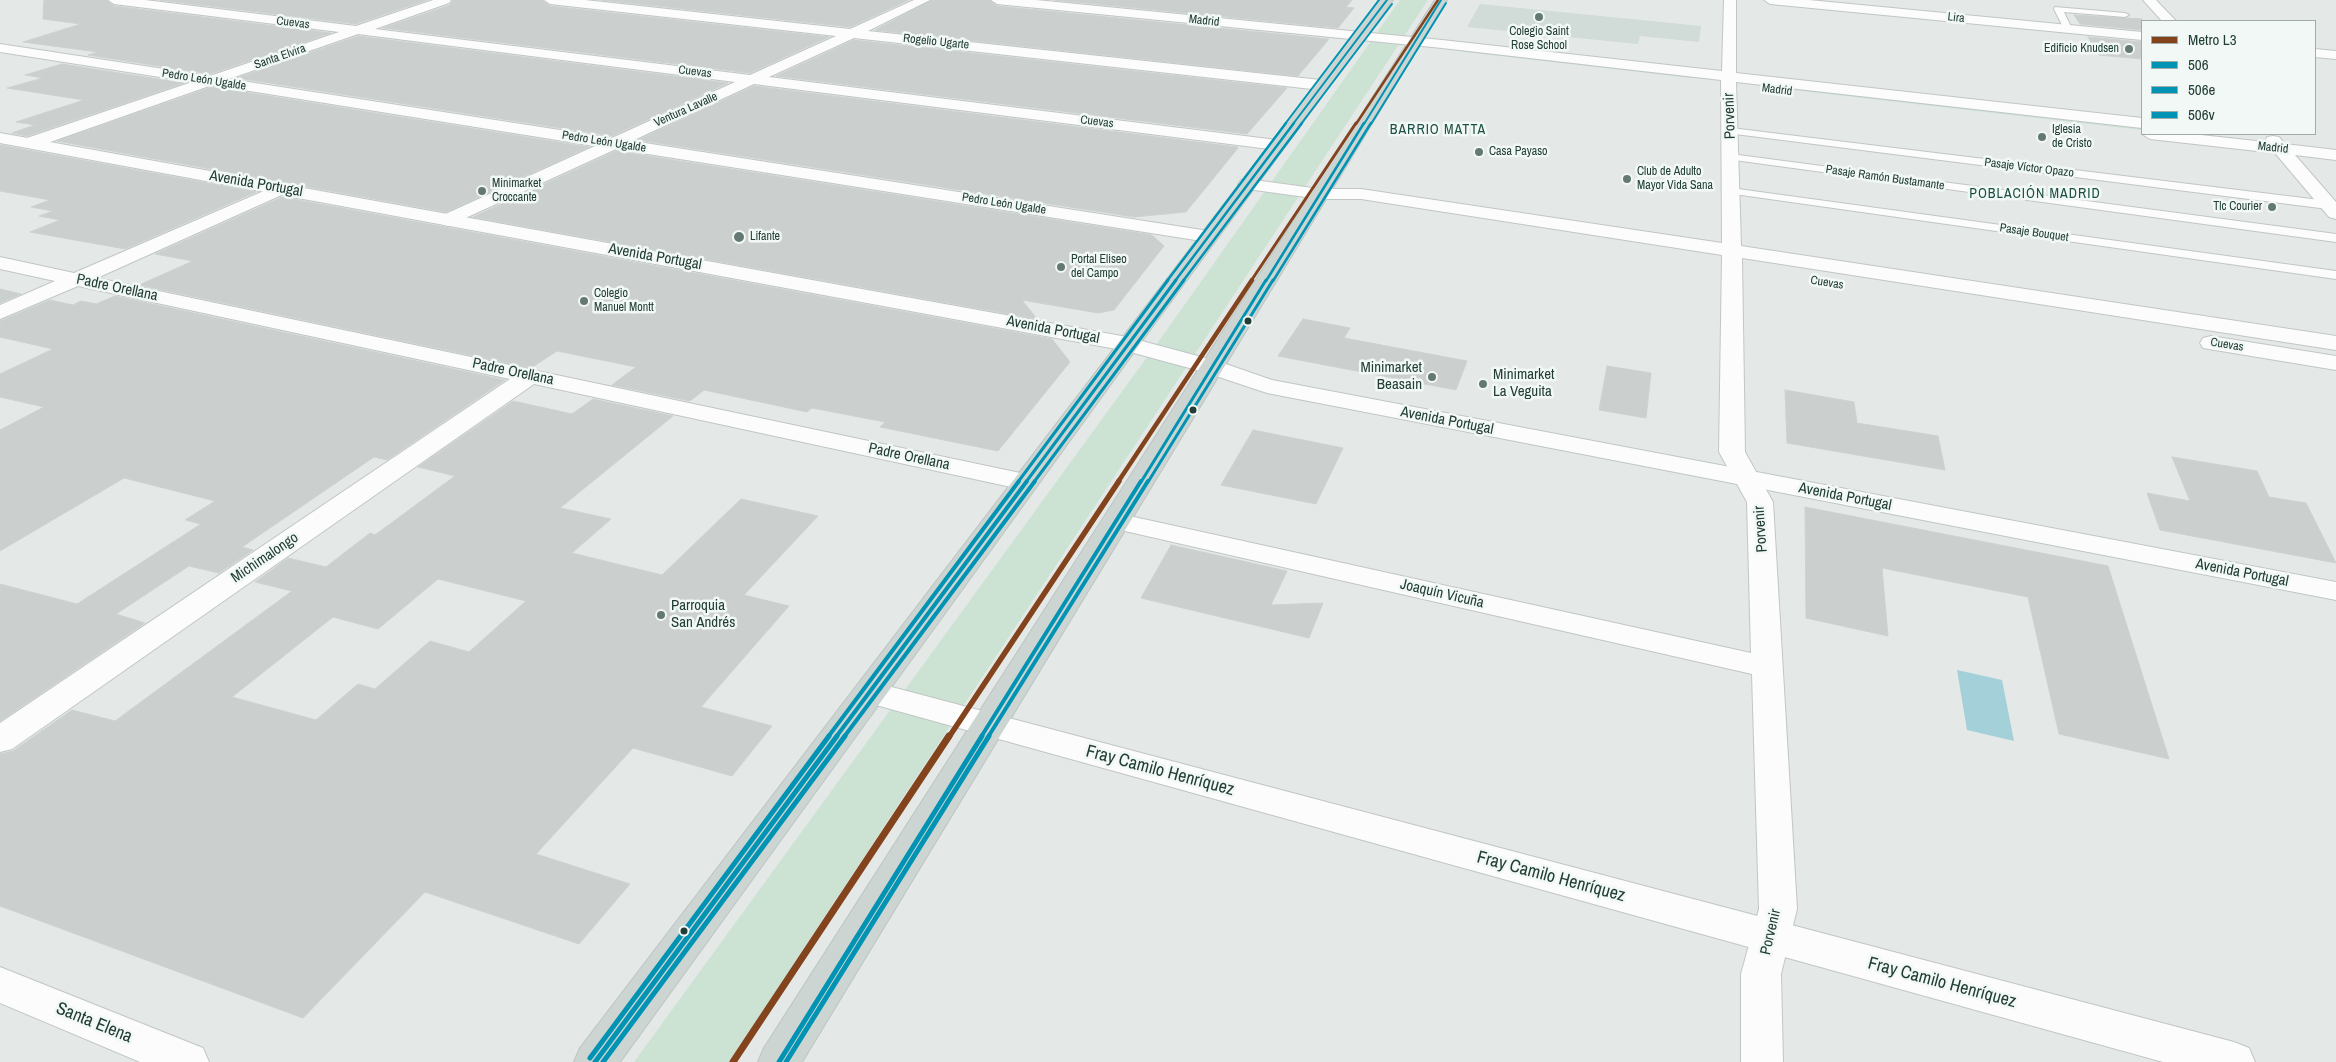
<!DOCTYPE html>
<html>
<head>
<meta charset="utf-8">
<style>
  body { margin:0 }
  #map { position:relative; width:2336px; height:1062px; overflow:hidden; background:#e4e9e7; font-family:"Archivo Narrow",sans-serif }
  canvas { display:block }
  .legend { position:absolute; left:2141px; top:20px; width:175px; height:115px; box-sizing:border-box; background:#f2f8f5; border:1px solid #9eada9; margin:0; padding:6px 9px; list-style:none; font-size:15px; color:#213d36 }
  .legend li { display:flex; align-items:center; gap:10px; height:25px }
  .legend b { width:25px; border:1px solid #9eada9 }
</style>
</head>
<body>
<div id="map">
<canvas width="2336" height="1062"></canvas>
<ul class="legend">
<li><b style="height:6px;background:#83441d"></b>Metro L3</li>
<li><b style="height:6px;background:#0093b3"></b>506</li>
<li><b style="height:6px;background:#0093b3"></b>506e</li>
<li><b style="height:6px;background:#0093b3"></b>506v</li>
</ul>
</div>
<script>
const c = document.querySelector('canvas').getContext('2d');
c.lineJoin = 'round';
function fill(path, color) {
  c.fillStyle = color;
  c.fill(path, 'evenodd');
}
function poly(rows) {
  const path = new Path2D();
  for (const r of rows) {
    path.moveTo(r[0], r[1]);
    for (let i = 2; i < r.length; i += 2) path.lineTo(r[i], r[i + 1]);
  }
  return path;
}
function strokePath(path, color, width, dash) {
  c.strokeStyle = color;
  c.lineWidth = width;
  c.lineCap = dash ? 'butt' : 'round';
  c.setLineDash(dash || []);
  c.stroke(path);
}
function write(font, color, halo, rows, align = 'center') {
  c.font = font + ' "Archivo Narrow",sans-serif';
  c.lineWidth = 5;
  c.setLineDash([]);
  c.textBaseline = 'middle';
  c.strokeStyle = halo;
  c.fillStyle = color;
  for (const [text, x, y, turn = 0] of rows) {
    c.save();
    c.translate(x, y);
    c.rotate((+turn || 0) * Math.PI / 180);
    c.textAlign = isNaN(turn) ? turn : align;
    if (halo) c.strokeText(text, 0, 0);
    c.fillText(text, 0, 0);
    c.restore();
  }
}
fill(poly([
  [1480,4,1701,26,1699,42,1640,36,1638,44,1467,27]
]), '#d1dbd7');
fill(poly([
  [1400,0,1428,0,729,1062,634,1062,1166,331],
  [1461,49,1698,76,1691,78,1465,52,1461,51],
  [1778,83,2142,125,2142,130,1775,88,1768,84]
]), '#cce3d4');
fill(poly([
  [1957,670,2002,680,2014,741,1967,730]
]), '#a3d0d9');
const building = poly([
  [44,0,106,0,114,6,331,33,210,74,88,55,98,52,23,42,81,24,43,19,44,0],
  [160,0,427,0,356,24,160,0],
  [453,0,542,0,550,6,829,37,750,73,383,28,450,5,453,0],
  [602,0,909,0,850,27,602,0],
  [932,0,989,0,997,6,1329,39,1298,76,875,30,932,0],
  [1055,0,1352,0,1346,7,1354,8,1338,28,1055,0],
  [2074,15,2142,19,2142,30,2080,24,2074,15],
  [358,36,728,83,612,136,237,78,358,36],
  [2088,37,2142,42,2142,59,2099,55,2088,37],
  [854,40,1287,88,1247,134,776,76,854,40],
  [62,64,184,83,27,136,12,133,35,125,16,122,84,100,7,88,43,78,25,75,62,64],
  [754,86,1237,147,1238,148,1186,212,1134,217,638,140,754,86],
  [212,87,589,147,446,212,57,141,212,87],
  [0,145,256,192,125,249,30,232,60,220,39,216,53,211,31,207,50,200,0,191,0,145],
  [616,151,1152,235,1164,246,1114,310,1098,313,1022,300,1037,319,473,217,616,151],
  [282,197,1052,339,1070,362,998,451,880,427,885,422,812,408,807,412,704,390,690,401,612,385,636,367,557,351,531,368,139,285,193,261,155,254,282,197],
  [0,289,21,294,0,303,0,289],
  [115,296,505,380,387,460,374,457,242,547,253,550,219,573,189,566,116,614,145,623,0,721,0,584,77,604,201,524,185,520,215,501,124,478,0,551,0,430,44,407,0,397,0,374,53,349,0,337,0,321,50,300,73,305,81,301,96,304,115,296],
  [1303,319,1350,328,1344,338,1467,361,1456,390,1278,356,1303,319],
  [1607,366,1651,373,1646,418,1599,410,1607,366],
  [1785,390,1854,402,1857,423,1938,436,1945,470,1787,443,1785,390],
  [593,399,673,416,560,508,611,519,572,553,662,575,741,499,818,516,744,595,789,606,701,707,772,726,732,776,633,748,536,854,630,884,579,944,425,892,303,1018,0,906,0,754,13,751,72,710,115,721,292,591,255,582,288,558,326,567,370,533,375,535,455,476,418,467,513,401,572,414,593,399],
  [438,579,526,601,469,652,430,641,375,689,358,684,316,720,232,697,333,617,378,629,438,579],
  [1253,430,1343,448,1316,504,1221,485,1253,430],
  [2172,457,2257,471,2269,497,2306,503,2336,563,2160,530,2147,493,2190,501,2172,457],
  [1805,507,2108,566,2169,759,2059,734,2028,597,1882,568,1888,636,1806,618,1805,507],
  [1171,545,1287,571,1271,605,1323,603,1309,638,1141,598,1171,545]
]);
fill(building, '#cbd0ce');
strokePath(building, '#ccd2d0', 1);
const service = poly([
  [2055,7,2125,13,2129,15,2125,17,2064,12,2072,29,2068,32,2064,29,2054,9,2055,7],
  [1731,128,2328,201,2334,205,2328,209,1727,133,1726,131,1731,128],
  [1731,154,2336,234,2336,242,1727,159,1726,157,1731,154],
  [1731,188,2336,271,2336,279,1727,193,1725,191,1731,188]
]);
const minor = poly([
  [108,0,145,0,356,26,433,0,451,0,449,3,375,29,750,75,836,36,550,4,544,0,585,0,850,29,914,0,930,0,868,31,1321,80,1329,85,1321,90,854,38,769,77,1277,140,1283,141,1285,145,1283,149,1277,150,754,84,632,141,1215,232,1218,236,1215,240,1208,242,616,149,448,226,441,224,439,220,441,216,595,146,212,85,36,147,24,147,22,143,24,139,192,82,0,52,0,44,210,76,339,32,114,4,108,0],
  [358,34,735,82,612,138,229,79,358,34],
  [991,0,1036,0,1442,40,1722,71,1724,0,1736,0,1736,73,2142,118,2142,128,1736,82,1741,246,2336,336,2336,350,1742,258,1745,452,1773,502,1797,909,1781,974,1783,1062,1741,1062,1741,974,1759,909,1752,674,1116,529,1106,527,1102,521,1106,515,1116,513,1751,653,1747,502,1719,452,1722,255,1361,199,1320,199,1247,189,1241,188,1238,184,1241,180,1247,179,1320,189,1361,189,1722,243,1721,80,1442,48,997,4,991,0],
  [2143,0,2156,0,2176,21,2162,21,2143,0],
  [2142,134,2192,134,2265,142,2267,137,2273,136,2279,137,2285,144,2336,150,2336,160,2295,155,2336,202,2336,219,2329,217,2275,153,2150,139,2142,134],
  [280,184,286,185,289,189,286,193,97,278,1025,474,1034,476,1038,482,1034,488,1025,490,534,384,12,749,0,752,0,723,510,379,78,286,0,319,0,305,55,281,0,269,0,257,74,273,280,184],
  [2211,336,2336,356,2336,370,2203,348,2200,343,2203,338,2211,336]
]);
const tertiary = poly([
  [0,133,1127,337,1135,339,1138,344,1135,349,1127,351,0,143,0,133],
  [869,681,2234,1042,2249,1048,2255,1062,2163,1062,858,700,853,692,858,684,869,681],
  [0,967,203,1048,209,1062,140,1062,0,1003,0,967]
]);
const secondary = poly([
  [1764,0,1809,0,2142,32,2142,40,1770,4,1764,0],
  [2315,49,2336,51,2336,59,2315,57,2315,49],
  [1127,337,1220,362,1272,380,2336,582,2336,600,1267,393,1204,372,1119,349,1116,344,1119,339,1127,337]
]);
const primary = poly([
  [1380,0,1393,0,1150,330,620,1062,574,1062,580,1048,1380,0],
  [1435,0,1447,0,802,1062,758,1062,764,1048,1435,0]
]);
strokePath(service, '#c1c6c4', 2);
strokePath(minor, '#c1c6c4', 2);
strokePath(tertiary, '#c1c6c4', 2);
strokePath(secondary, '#bfc7c4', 2);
strokePath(primary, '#bcc5c3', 2);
fill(service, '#fbfcfb');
fill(minor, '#fbfcfb');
fill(tertiary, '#fbfcfb');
fill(secondary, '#fbfcfb');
fill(primary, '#cdd5d3');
strokePath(poly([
  [1293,124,1387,0],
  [1364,124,1441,0]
]), '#0093b3', 2);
strokePath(poly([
  [1175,281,1294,123],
  [1266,281,1364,123]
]), '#0093b3', 2.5);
strokePath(poly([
  [1026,482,1176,280],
  [1141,482,1266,280]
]), '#0093b3', 3);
strokePath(poly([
  [836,737,1027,481],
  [981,737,1141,481]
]), '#0093b3', 4);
strokePath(poly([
  [595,1062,837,736],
  [779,1062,982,736]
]), '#0093b3', 5);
strokePath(poly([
  [1301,124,1392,4],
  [1371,124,1446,3]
]), '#0093b3', 2);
strokePath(poly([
  [1183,281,1302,123],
  [1273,281,1371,123]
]), '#0093b3', 2.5);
strokePath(poly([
  [1034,482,1184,280],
  [1148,482,1273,280]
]), '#0093b3', 3);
strokePath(poly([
  [844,737,1035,481],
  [988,737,1148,481]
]), '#0093b3', 4);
strokePath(poly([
  [603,1062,845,736],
  [786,1062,989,736]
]), '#0093b3', 5);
strokePath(poly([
  [1285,124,1379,0]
]), '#0093b3', 2);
strokePath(poly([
  [1167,281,1286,123]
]), '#0093b3', 2.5);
strokePath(poly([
  [1018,482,1168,280]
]), '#0093b3', 3);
strokePath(poly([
  [828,737,1019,481]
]), '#0093b3', 4);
strokePath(poly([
  [590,1058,829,736]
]), '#0093b3', 5);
strokePath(poly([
  [1356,124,1438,0]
]), '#83441d', 2.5);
strokePath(poly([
  [1251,281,1356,123]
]), '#83441d', 3);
strokePath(poly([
  [1118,482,1252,280]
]), '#83441d', 4.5);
strokePath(poly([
  [949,737,1119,481]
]), '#83441d', 5.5);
strokePath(poly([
  [733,1062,949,736]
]), '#83441d', 7);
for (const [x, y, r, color] of [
  [1539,17,5,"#657974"],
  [2129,49,5,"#657974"],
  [2042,137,5,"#657974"],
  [1479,152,5,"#657974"],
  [1627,179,5,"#657974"],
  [482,191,5,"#657974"],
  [2272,207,5,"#657974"],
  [739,237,6,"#657974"],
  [1061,267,5,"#657974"],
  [584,301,5,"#657974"],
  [1248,321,4.5,"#213d36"],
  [1432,377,5,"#657974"],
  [1483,384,5,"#657974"],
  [1193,410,4.5,"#213d36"],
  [661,615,5,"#657974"],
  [684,931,4.5,"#213d36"]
]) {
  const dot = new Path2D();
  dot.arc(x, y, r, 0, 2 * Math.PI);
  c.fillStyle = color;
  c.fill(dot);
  strokePath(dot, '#f2f8f5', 2);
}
write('12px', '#213d36', '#f2f8f5', [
  ["Lira",1956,18,6],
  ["Madrid",1204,21,6],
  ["Cuevas",293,23,7],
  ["Rogelio Ugarte",936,42,6],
  ["Santa Elvira",280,57,-19],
  ["Cuevas",695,72,7],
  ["Pedro León Ugalde",204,80,9],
  ["Madrid",1777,90,7],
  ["Ventura Lavalle",686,110,-24],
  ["Cuevas",1097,122,7],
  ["Pedro León Ugalde",604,142,9],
  ["Madrid",2273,148,6],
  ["Pasaje Víctor Opazo",2029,168,7],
  ["Pasaje Ramón Bustamante",1885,178,8],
  ["Pedro León Ugalde",1004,204,9],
  ["Pasaje Bouquet",2034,233,8],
  ["Cuevas",1827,283,9],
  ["Cuevas",2227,345,9]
]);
write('12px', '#213d36', '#f2f8f5', [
  ["Colegio Saint",1539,32,"center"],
  ["Rose School",1539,46,"center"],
  ["Edificio Knudsen",2119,49,"right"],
  ["Iglesia",2052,130],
  ["de Cristo",2052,144],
  ["Casa Payaso",1489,152],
  ["Club de Adulto",1637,172],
  ["Mayor Vida Sana",1637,186],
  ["Minimarket",492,184],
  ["Croccante",492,198],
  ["Tlc Courier",2262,207,"right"],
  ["Lifante",750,237],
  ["Portal Eliseo",1071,260],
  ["del Campo",1071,274],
  ["Colegio",594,294],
  ["Manuel Montt",594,308]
], 'left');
c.letterSpacing = '1px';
write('14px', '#1c5044', '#f2f8f5', [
  ["BARRIO MATTA",1438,130],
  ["POBLACIÓN MADRID",2035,194]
]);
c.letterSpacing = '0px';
write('15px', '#213d36', '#f2f8f5', [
  ["Porvenir",1730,116,-92],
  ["Avenida Portugal",256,184,10],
  ["Avenida Portugal",655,257,10],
  ["Padre Orellana",117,288,12],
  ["Avenida Portugal",1053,330,11],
  ["Padre Orellana",513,372,12],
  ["Avenida Portugal",1447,421,11],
  ["Padre Orellana",909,457,12],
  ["Avenida Portugal",1845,497,11],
  ["Porvenir",1761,529,-94],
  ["Michimalongo",265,558,-34],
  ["Avenida Portugal",2242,573,11],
  ["Joaquín Vicuña",1442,594,13],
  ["Porvenir",1771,932,-77]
]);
write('15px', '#213d36', '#f2f8f5', [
  ["Minimarket",1422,368,"right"],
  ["Beasain",1422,385,"right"],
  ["Minimarket",1493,375],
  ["La Veguita",1493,392],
  ["Parroquia",671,606],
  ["San Andrés",671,623]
], 'left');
write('18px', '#213d36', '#f2f8f5', [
  ["Fray Camilo Henríquez",1160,771,15],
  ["Fray Camilo Henríquez",1551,877,15],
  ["Fray Camilo Henríquez",1942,983,15],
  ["Santa Elena",94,1023,22]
]);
</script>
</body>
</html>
